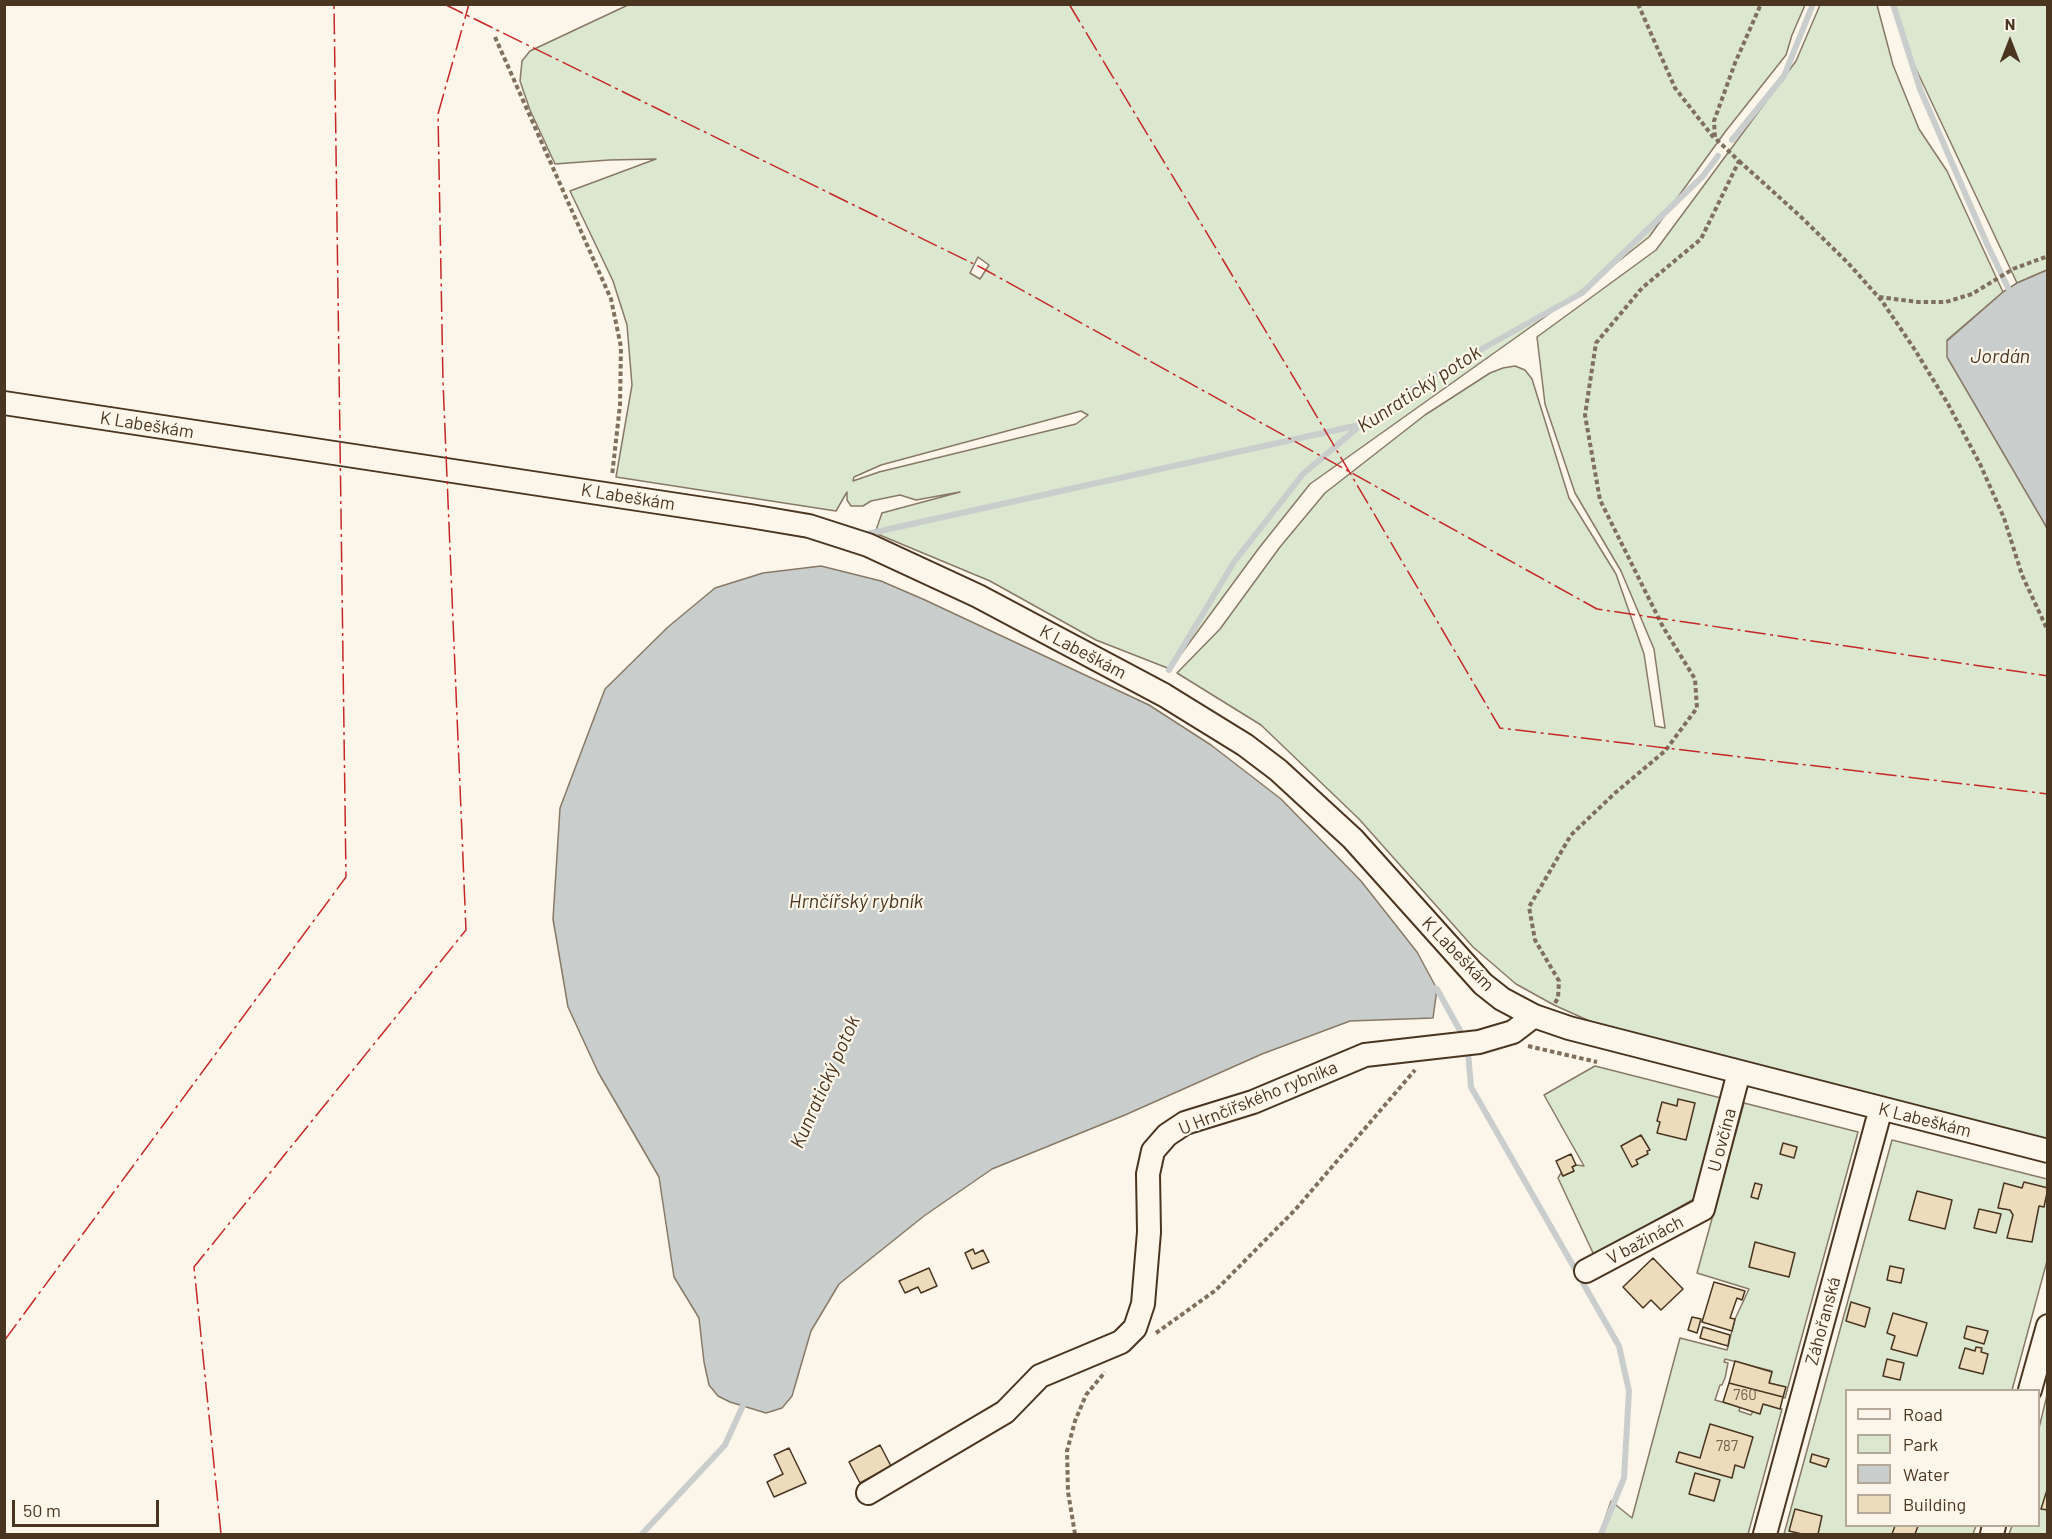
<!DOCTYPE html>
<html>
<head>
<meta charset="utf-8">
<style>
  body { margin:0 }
  #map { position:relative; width:2052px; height:1539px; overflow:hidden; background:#fbf6e9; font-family:Barlow,sans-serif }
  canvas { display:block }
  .frame { position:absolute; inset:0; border:6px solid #4a3520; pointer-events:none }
  .legend { position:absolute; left:1845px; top:1389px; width:195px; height:138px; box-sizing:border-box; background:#fbf6e9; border:2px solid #b4a999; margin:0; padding:8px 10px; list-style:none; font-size:18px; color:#4a3520 }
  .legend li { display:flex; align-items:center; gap:12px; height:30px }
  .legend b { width:30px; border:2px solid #b4a999 }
  .north { position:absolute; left:1980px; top:12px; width:60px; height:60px; -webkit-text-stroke:4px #fbf6e9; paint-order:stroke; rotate:0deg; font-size:16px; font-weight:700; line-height:24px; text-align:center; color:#4a3520 }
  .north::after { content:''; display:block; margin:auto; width:21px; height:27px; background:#4a3520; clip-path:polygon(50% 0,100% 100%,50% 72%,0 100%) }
  .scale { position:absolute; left:12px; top:1500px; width:147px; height:27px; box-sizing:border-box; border:3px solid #4a3520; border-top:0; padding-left:8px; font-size:18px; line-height:21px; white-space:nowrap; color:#4a3520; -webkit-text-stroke:4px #fbf6e9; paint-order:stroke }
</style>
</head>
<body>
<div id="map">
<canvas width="2052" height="1539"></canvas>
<div class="frame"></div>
<ul class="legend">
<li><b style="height:8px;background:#fbf6e9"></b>Road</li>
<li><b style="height:16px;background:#dce7d0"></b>Park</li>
<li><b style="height:16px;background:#c9cecd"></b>Water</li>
<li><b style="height:16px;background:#ecdcbc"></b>Building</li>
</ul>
<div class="north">N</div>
<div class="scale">50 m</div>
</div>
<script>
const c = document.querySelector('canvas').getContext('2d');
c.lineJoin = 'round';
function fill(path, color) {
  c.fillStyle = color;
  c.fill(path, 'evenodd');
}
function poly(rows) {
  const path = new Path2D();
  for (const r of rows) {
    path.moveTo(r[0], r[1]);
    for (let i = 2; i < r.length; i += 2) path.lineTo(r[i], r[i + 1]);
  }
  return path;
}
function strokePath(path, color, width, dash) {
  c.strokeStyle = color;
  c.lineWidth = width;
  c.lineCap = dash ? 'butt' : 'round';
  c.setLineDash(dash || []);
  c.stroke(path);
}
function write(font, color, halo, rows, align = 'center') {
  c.font = font + ' Barlow,sans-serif';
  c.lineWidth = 4.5;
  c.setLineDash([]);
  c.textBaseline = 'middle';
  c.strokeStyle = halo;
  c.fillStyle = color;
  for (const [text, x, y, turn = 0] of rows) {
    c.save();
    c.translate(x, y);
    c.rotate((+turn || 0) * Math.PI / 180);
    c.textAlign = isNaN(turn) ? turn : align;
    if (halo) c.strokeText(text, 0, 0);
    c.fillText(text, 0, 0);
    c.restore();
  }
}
const green = poly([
  [628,5,628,4,1805,5,1792,35,1786,55,1725,132,1649,237,1577,294,1310,484,1259,548,1170,669,1096,640,990,581,875,533,882,513,960,492,916,500,900,495,871,501,863,506,851,506,847,500,847,492,836,511,616,477,632,385,627,325,613,281,570,191,656,159,609,160,555,164,530,110,520,81,522,61,530,51,628,5],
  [978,257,989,265,980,279,970,273,978,257],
  [1081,411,1088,415,1076,424,879,472,853,481,854,477,881,465,1081,411],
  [1820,5,1877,5,1893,65,1919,129,1947,171,2003,292,1947,340,2047,528,2047,1140,1605,1028,1554,1005,1516,984,1473,947,1359,819,1261,725,1177,673,1220,629,1280,547,1325,493,1425,415,1490,373,1503,368,1515,366,1525,370,1532,379,1569,498,1616,574,1644,654,1655,726,1665,728,1654,649,1621,571,1575,493,1545,404,1537,337,1656,250,1796,61,1820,5],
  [1895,5,2047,5,2047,270,2017,283,1907,50,1895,5],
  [1595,1066,1721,1098,1694,1199,1594,1255,1558,1178,1561,1173,1563,1176,1574,1171,1572,1167,1576,1165,1584,1166,1544,1095,1595,1066],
  [1744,1103,1858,1132,1785,1398,1783,1397,1785,1387,1769,1383,1772,1371,1725,1359,1724,1362,1728,1363,1725,1378,1722,1385,1720,1385,1715,1400,1740,1407,1739,1411,1751,1415,1753,1411,1763,1404,1782,1409,1748,1534,1600,1534,1611,1501,1632,1518,1680,1338,1727,1350,1735,1319,1749,1289,1697,1273,1744,1103],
  [1892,1140,2047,1179,2047,1261,2012,1390,1846,1390,1846,1526,1976,1526,1973,1534,1784,1534,1892,1140],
  [2047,1395,2047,1534,2009,1534,2012,1526,2038,1526,2039,1428,2047,1395]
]);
fill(green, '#dce7d0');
strokePath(green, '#887966', 1.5);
const water = poly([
  [2047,270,2047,528,1947,357,1947,341,2003,292,2017,283,2047,270],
  [821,566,881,581,925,600,1149,705,1211,745,1281,799,1361,881,1417,952,1437,989,1433,1018,1350,1021,1262,1054,1125,1115,992,1169,924,1216,839,1284,811,1331,792,1396,782,1408,766,1413,730,1402,718,1396,709,1385,704,1362,699,1318,674,1277,659,1177,598,1072,568,1007,553,919,560,808,605,689,668,627,715,588,763,573,821,566]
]);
fill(water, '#c9cecd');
strokePath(water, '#887966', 1.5);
strokePath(poly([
  [1893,4,1920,89,1987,244,2011,294],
  [1732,140,1784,76,1813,4],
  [862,535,1359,425],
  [1169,670,1234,562,1303,474,1362,424,1426,380,1582,293,1703,176,1718,156],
  [1431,987,1437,989,1464,1038],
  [1468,1052,1471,1087,1619,1346,1629,1391,1624,1478,1601,1534],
  [642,1534,725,1445,745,1401]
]), '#c9cecd', 6);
const building = poly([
  [1678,1099,1695,1103,1686,1140,1657,1133,1660,1122,1657,1121,1662,1102,1677,1106,1678,1099],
  [1641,1135,1650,1150,1647,1151,1648,1154,1636,1160,1638,1164,1632,1167,1621,1146,1641,1135],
  [1783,1143,1797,1147,1794,1158,1780,1154,1783,1143],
  [1571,1154,1576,1165,1572,1167,1574,1171,1563,1176,1556,1161,1571,1154],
  [2024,1182,2048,1188,2044,1207,2039,1206,2032,1242,2007,1238,2013,1215,2010,1210,1998,1208,2004,1183,2022,1188,2024,1182],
  [1755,1183,1762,1185,1758,1199,1751,1197,1755,1183],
  [1917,1191,1952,1200,1945,1229,1909,1220,1917,1191],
  [1979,1209,2001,1214,1996,1233,1974,1228,1979,1209],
  [1755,1242,1795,1253,1789,1277,1749,1267,1755,1242],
  [973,1249,975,1254,983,1250,989,1262,972,1269,965,1253,973,1249],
  [1653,1258,1683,1289,1661,1310,1651,1300,1643,1308,1623,1287,1653,1258],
  [1890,1266,1904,1269,1901,1283,1887,1280,1890,1266],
  [929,1268,937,1286,921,1293,918,1287,905,1293,899,1281,929,1268],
  [1714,1282,1745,1291,1742,1300,1737,1298,1730,1318,1735,1319,1732,1331,1702,1322,1714,1282],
  [1851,1302,1870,1308,1865,1327,1846,1321,1851,1302],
  [1893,1313,1927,1323,1917,1356,1891,1349,1895,1336,1887,1333,1893,1313],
  [1692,1317,1701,1319,1697,1333,1688,1330,1692,1317],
  [1967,1326,1988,1331,1984,1344,1964,1338,1967,1326],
  [1703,1327,1730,1335,1728,1346,1700,1338,1703,1327],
  [1976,1347,1982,1348,1981,1352,1988,1354,1983,1374,1959,1368,1965,1348,1975,1351,1976,1347],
  [1887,1359,1904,1363,1900,1380,1883,1376,1887,1359],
  [1735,1361,1772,1372,1769,1383,1786,1387,1783,1397,1729,1383,1735,1361],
  [1729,1383,1783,1397,1780,1409,1763,1404,1760,1414,1723,1402,1729,1383],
  [1710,1424,1753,1437,1744,1468,1735,1465,1732,1478,1676,1462,1679,1452,1700,1458,1710,1424],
  [880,1445,891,1466,860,1483,849,1462,880,1445],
  [789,1448,806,1483,774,1497,767,1482,783,1474,774,1455,789,1448],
  [1812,1454,1829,1459,1826,1467,1810,1462,1812,1454],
  [1695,1473,1720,1480,1714,1501,1689,1494,1695,1473],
  [2048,1487,2048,1510,2041,1509,2048,1487],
  [1795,1509,1822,1516,1818,1534,1802,1534,1789,1531,1795,1509],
  [1895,1526,1918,1526,1915,1534,1892,1534,1895,1526]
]);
fill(building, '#ecdcbc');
strokePath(building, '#4a3520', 1.5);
const minor = poly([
  [4,403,750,516,809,526,868,545,978,596,1164,695,1245,745,1278,770,1353,839,1483,984,1502,999,1534,1016,1569,1028,2048,1151],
  [1586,1271,1703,1209,1739,1072],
  [2030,1390,2048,1326],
  [868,1493,1005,1412,1040,1376,1121,1342,1135,1328,1143,1304,1149,1232,1148,1174,1153,1151,1167,1135,1185,1123,1253,1102,1365,1055,1479,1042,1513,1032,1534,1016],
  [1765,1534,1881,1108],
  [1992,1534,1994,1526]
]);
strokePath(minor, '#4a3520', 26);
strokePath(poly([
  [1638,4,1675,88,1714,138],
  [495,37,611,299,621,347,620,405,612,476],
  [1739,161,1799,215,1848,263,1882,301,1915,350,1948,404,1980,464,2004,518,2022,575,2048,631],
  [1879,297,1918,302,1946,302,1972,294,2013,269,2048,256],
  [1555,1003,1558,998,1559,981,1535,940,1529,907,1571,835,1615,793,1665,751,1697,708,1695,679,1663,627,1600,500,1585,415,1596,343,1642,288,1701,239,1739,161,1715,138,1714,121,1735,63,1761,4],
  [1528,1046,1597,1062],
  [1156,1333,1216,1290,1295,1210,1415,1070],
  [1075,1534,1068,1492,1067,1451,1075,1421,1086,1395,1105,1372]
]), '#7f6f5c', 4, [4.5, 3]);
strokePath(minor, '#fbf6e9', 22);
strokePath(poly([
  [444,4,982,268,1597,609,2048,676],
  [1069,4,1303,393,1500,728,2048,794],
  [4,1341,346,877,334,4],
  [221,1534,194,1267,466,930,443,382,438,114,469,4]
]), '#c62828', 1.5, [21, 4.5, 3, 4.5]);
write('15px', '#725f47', null, [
  ["760",1745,1395],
  ["787",1727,1446]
]);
write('18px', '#4a3520', '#fbf6e9', [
  ["K Labeškám",147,425,9],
  ["K Labeškám",628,497,9],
  ["K Labeškám",1083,652,28],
  ["K Labeškám",1458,954,46],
  ["U Hrnčířského rybníka",1258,1098,-22],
  ["K Labeškám",1925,1120,14],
  ["U ovčína",1722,1140,-75],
  ["V bažinách",1645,1240,-28],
  ["Záhořanská",1823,1321,-75]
]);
write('italic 20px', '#4a3520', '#fbf6e9', [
  ["Jordán",2000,356],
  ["Kunratický potok",1419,389,-33],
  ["Hrnčířský rybník",856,901],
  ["Kunratický potok",825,1082,-66]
]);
</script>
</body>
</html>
